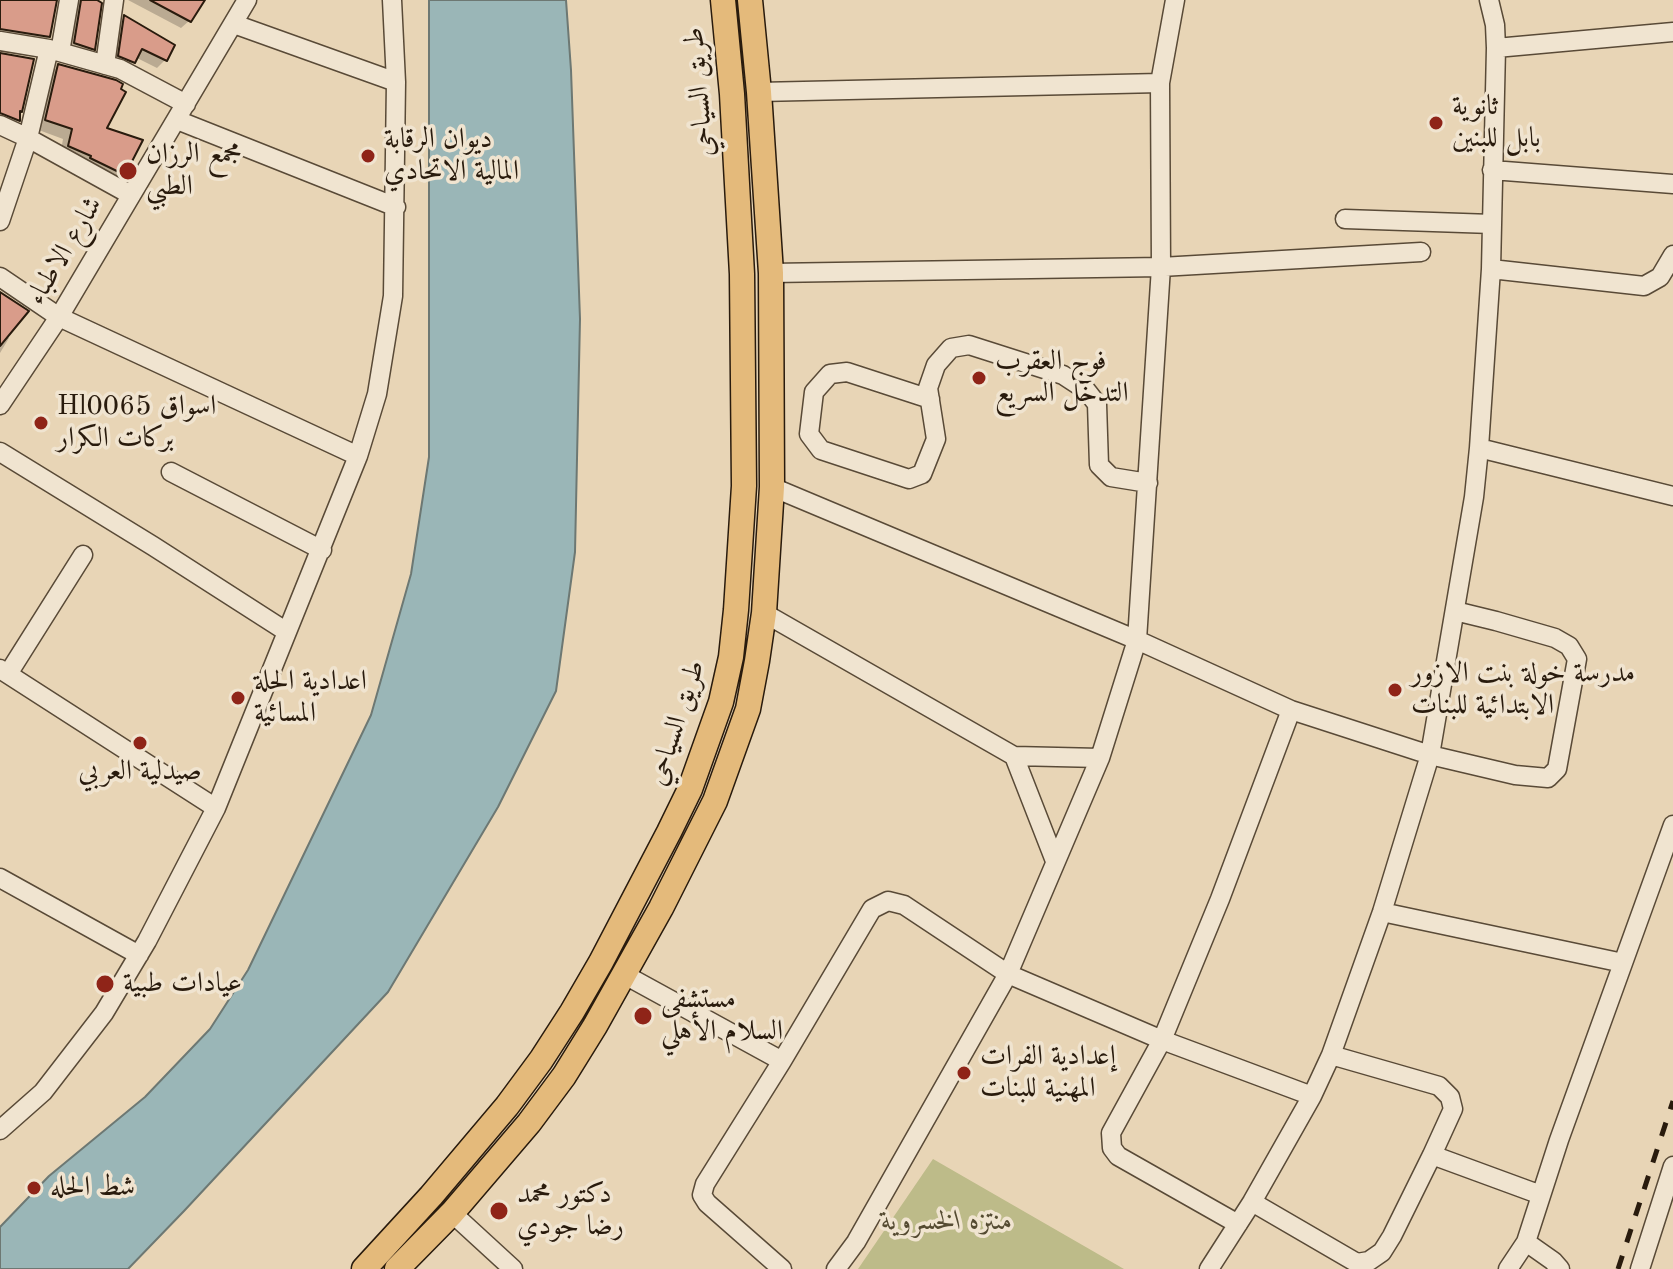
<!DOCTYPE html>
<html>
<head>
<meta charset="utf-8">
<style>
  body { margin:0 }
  canvas { display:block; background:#e8d5b6 }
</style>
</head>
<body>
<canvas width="1673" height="1269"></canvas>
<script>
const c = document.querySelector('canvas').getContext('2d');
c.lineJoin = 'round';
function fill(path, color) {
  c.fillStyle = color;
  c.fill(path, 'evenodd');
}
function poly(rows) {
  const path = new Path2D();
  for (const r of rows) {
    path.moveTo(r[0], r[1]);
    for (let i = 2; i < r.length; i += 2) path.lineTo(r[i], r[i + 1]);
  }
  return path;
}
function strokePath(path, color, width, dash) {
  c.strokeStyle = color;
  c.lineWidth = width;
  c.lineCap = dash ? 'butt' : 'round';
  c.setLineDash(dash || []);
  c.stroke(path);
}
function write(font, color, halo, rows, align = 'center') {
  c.font = font + ' "Old Standard TT",Amiri,serif';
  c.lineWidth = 7;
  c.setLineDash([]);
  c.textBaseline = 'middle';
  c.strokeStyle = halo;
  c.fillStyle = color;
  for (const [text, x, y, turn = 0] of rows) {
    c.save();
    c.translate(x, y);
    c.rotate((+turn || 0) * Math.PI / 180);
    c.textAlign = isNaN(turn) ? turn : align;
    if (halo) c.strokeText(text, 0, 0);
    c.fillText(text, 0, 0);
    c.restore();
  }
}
fill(poly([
  [933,1159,1124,1269,858,1269]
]), '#bdbb89');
const water = poly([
  [429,0,566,0,571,70,580,319,575,552,556,691,498,807,388,992,184,1211,128,1269,0,1269,0,1227,49,1176,145,1097,210,1029,248,970,371,715,411,574,429,457,429,0]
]);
fill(water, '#9ab6b7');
strokePath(water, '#6d7873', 2);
fill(poly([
  [0,0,55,0,49,36,41,44,0,37],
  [70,0,93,0,93,49,86,56,67,51],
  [128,0,200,0,189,21,181,28],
  [124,18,165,60,157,68,135,57,125,70,111,64,116,26],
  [0,54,18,120,10,127,0,123],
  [58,66,105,129,123,174,114,183,60,156,63,139,36,129,49,76],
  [0,294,6,336,9,338,0,353]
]), '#0003');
const building = poly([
  [0,0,57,0,50,37,0,29,0,0],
  [81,0,97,0,102,3,95,50,74,43,81,0],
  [150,0,205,0,191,22,150,0],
  [124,15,175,45,167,61,142,49,135,63,118,56,124,15],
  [0,53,34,59,22,112,20,111,20,121,0,113,0,53],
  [58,64,116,80,123,84,121,89,126,92,107,128,143,140,125,175,90,158,91,156,68,146,72,129,45,120,58,64],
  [0,292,29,311,0,346,0,292]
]);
fill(building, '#d99c8a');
strokePath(building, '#291b0d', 2);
const minor = poly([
  [234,24,396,82],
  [0,41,49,49,120,69,186,104],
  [1496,48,1673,32],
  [60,52,69,0],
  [105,65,114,0],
  [759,92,1160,83],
  [177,120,396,207],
  [0,125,28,138,131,195],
  [1492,170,1673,184],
  [1345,219,1492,224],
  [0,221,28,138,49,49],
  [1491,269,1644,286,1660,277,1673,255],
  [771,273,1161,267,1421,252],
  [0,277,59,317,358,456],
  [930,399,847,372,830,374,814,392,809,434,821,450,909,479,922,474,936,439,928,388,936,365,951,348,969,345,1063,375,1086,390,1097,404,1099,465,1111,477,1148,483],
  [0,405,59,317,247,0],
  [1479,448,1673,496],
  [0,452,153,546,287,632],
  [171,472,322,550],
  [772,487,1137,640,1291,710,1430,755,1515,775,1548,778,1557,769,1577,659,1569,646,1555,638,1496,621,1455,611],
  [764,613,1014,756,1100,758],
  [0,669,216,808],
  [8,674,83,555],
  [1014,756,1055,861],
  [0,878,139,955],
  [1382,912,1623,963],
  [625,975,782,1061],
  [0,1130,43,1092,104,1013,147,941,216,808,358,456,377,394,393,296,396,82,392,0],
  [1432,1155,1541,1195],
  [1252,1202,1357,1263,1369,1261,1382,1252,1392,1236,1432,1155,1453,1109,1450,1097,1439,1086,1331,1055],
  [452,1213,513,1269],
  [1238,1224,1118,1156,1112,1148,1111,1133,1162,1040,1220,899,1291,710],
  [1526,1242,1553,1261,1560,1269],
  [782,1269,707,1203,702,1195,705,1184,782,1061,872,909,888,901,904,905,1008,974,1162,1040,1312,1096],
  [836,1269,856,1242,1008,974,1100,758,1137,640,1161,267,1160,83,1175,0],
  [1209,1269,1252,1202,1312,1096,1331,1055,1382,912,1430,755,1474,497,1479,448,1491,269,1496,48,1495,25,1489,0],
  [1508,1269,1526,1242,1559,1140,1673,825],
  [1640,1269,1673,1166]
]);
const major = poly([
  [364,1269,431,1196,507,1106,541,1060,572,1012,601,962,669,832,690,789,721,702,731,657,736,610,744,486,742,274,732,94,723,0],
  [397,1269,452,1213,529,1123,564,1076,595,1026,661,908,715,801,748,709,757,661,764,613,772,487,771,273,759,92,750,0]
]);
strokePath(minor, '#594a37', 21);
strokePath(major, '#291b0d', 27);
strokePath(minor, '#f0e4d0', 18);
strokePath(major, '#e4ba7b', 24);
strokePath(poly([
  [1618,1269,1673,1101]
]), '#291b0d', 5, [14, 14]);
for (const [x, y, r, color] of [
  [1436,123,8,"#8f2418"],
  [368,156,8,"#8f2418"],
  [128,171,10,"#8f2418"],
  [979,378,8,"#8f2418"],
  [41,423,8,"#8f2418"],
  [1395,690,8,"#8f2418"],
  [238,698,8,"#8f2418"],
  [140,743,8,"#8f2418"],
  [105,984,10,"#8f2418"],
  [643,1016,10,"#8f2418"],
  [964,1073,8,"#8f2418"],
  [34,1188,8,"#8f2418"],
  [499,1211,10,"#8f2418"]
]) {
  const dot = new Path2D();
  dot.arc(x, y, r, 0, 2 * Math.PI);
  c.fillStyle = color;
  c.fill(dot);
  strokePath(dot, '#f0e4d0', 3);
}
write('28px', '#291b0d', '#f0e4d0', [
  ["طريق السياحي",700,92,-95],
  ["شارع الاطباء",65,251,-59],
  ["طريق السياحي",677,723,-72]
]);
write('28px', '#291b0d', '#f0e4d0', [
  ["ثانوية",1452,107],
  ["بابل للبنين",1452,139],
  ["ديوان الرقابة",384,140],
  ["المالية الاتحادي",384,172],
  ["مجمع الرزان",146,155],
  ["الطبي",146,187],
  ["فوج العقرب",995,362],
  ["التدخل السريع",995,394],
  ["Hl0065 اسواق",57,407],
  ["بركات الكرار",57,439],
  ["مدرسة خولة بنت الازور",1411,674],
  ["الابتدائية للبنات",1411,706],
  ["اعدادية الحلة",254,682],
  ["المسائية",254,714],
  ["صيدلية العربي",140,772,"center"],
  ["عيادات طبية",123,984],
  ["مستشفى",661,1000],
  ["السلام الأهلي",661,1032],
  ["إعدادية الفرات",980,1057],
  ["المهنية للبنات",980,1089],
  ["شط الحله",50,1188],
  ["دكتور محمد",517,1195],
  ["رضا جودي",517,1227]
], 'left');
write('italic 28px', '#554b32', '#f0e4d0', [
  ["منتزه الخسروية",947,1222]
]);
</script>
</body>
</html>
